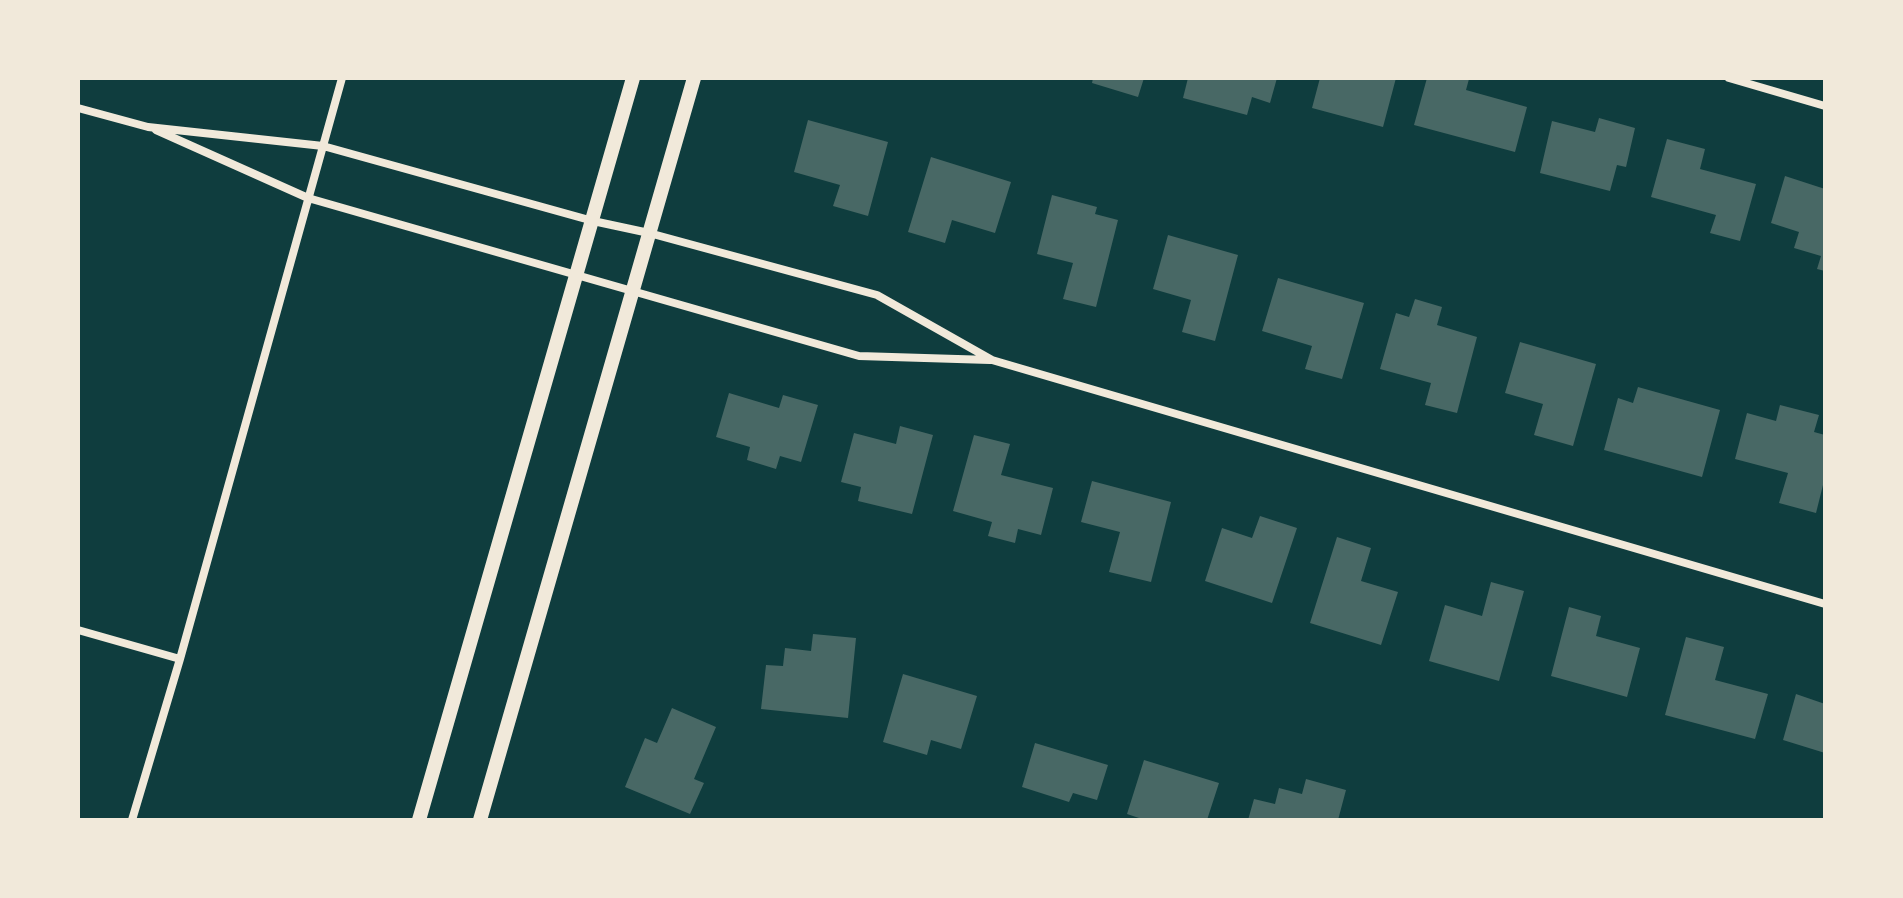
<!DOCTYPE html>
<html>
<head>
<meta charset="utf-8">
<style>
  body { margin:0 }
  #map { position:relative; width:1903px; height:898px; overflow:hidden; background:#0f3d3e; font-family:Bitter,serif }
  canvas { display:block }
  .frame { position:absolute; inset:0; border:80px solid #f1e9da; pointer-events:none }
</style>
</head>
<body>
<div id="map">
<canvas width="1903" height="898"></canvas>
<div class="frame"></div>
</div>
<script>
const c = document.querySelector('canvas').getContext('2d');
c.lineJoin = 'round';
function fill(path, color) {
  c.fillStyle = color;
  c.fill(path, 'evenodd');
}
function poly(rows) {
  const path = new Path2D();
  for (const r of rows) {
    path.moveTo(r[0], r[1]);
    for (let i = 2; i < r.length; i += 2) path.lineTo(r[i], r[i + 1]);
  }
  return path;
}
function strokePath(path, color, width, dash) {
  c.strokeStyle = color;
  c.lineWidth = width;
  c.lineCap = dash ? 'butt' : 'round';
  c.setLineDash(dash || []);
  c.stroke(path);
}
fill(poly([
  [1093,78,1144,78,1138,97,1092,83],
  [1188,78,1277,78,1270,103,1252,97,1247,115,1183,98],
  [1320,78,1396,78,1383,127,1312,108],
  [1427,78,1469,79,1466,90,1527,107,1515,152,1414,125],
  [1599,118,1635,128,1626,167,1617,165,1610,191,1540,173,1552,121,1595,132],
  [808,120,888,142,868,216,833,206,840,185,794,172],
  [1667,139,1705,149,1700,169,1756,184,1740,241,1710,233,1716,215,1651,197],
  [931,157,1011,182,995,233,952,220,945,243,908,232],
  [1785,176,1825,189,1825,271,1817,269,1821,256,1794,248,1799,232,1771,223],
  [1052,195,1097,207,1095,214,1118,220,1096,307,1063,299,1073,263,1037,254],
  [1168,235,1238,255,1215,341,1182,332,1191,300,1153,289],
  [1278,278,1364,303,1342,379,1305,369,1312,346,1262,331],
  [1415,299,1442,307,1437,325,1477,337,1457,413,1425,405,1431,383,1380,369,1396,313,1409,317],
  [1520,342,1596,364,1573,446,1534,435,1543,404,1505,393],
  [1638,387,1720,410,1702,477,1604,450,1618,398,1633,403],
  [729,393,779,408,783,395,818,405,801,462,780,456,776,469,747,460,750,447,716,437],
  [1780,405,1819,415,1814,432,1825,435,1825,477,1816,513,1779,503,1788,473,1735,459,1747,413,1776,421],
  [900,426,933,435,912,514,858,501,861,487,841,482,854,433,896,444],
  [974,435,1010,444,1001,475,1053,488,1041,535,1018,529,1015,543,988,536,992,522,953,511],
  [1092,481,1171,502,1151,582,1109,572,1120,532,1081,522],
  [1260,516,1297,528,1272,603,1205,581,1222,528,1252,538],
  [1337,537,1371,548,1361,581,1398,592,1381,645,1310,623],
  [1491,582,1524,591,1499,681,1429,661,1445,605,1482,616],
  [1569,607,1601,616,1596,636,1640,648,1627,697,1551,676],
  [813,634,856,638,848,718,761,709,766,665,783,666,785,648,811,651],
  [1686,637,1724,647,1715,680,1768,694,1755,739,1665,715],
  [903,674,977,696,961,749,931,740,927,755,883,742],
  [1796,694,1825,704,1825,753,1783,740],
  [672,708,716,727,694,779,704,783,690,814,625,787,645,738,657,743],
  [1035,743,1108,765,1097,800,1073,793,1069,802,1022,787],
  [1144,760,1219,783,1207,820,1145,820,1127,814],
  [1306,779,1346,790,1338,820,1248,820,1254,799,1275,804,1279,788,1302,794]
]), '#486865');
strokePath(poly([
  [1729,78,1825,106],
  [78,108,148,127,323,146,593,221,649,233,877,295,992,360,1825,604],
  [156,130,308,198,859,356,990,360],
  [78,630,180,659],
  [132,820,180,659,342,78]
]), '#f1e9da', 8);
strokePath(poly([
  [419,820,633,78],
  [480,820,694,78]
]), '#f1e9da', 14);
</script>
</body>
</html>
